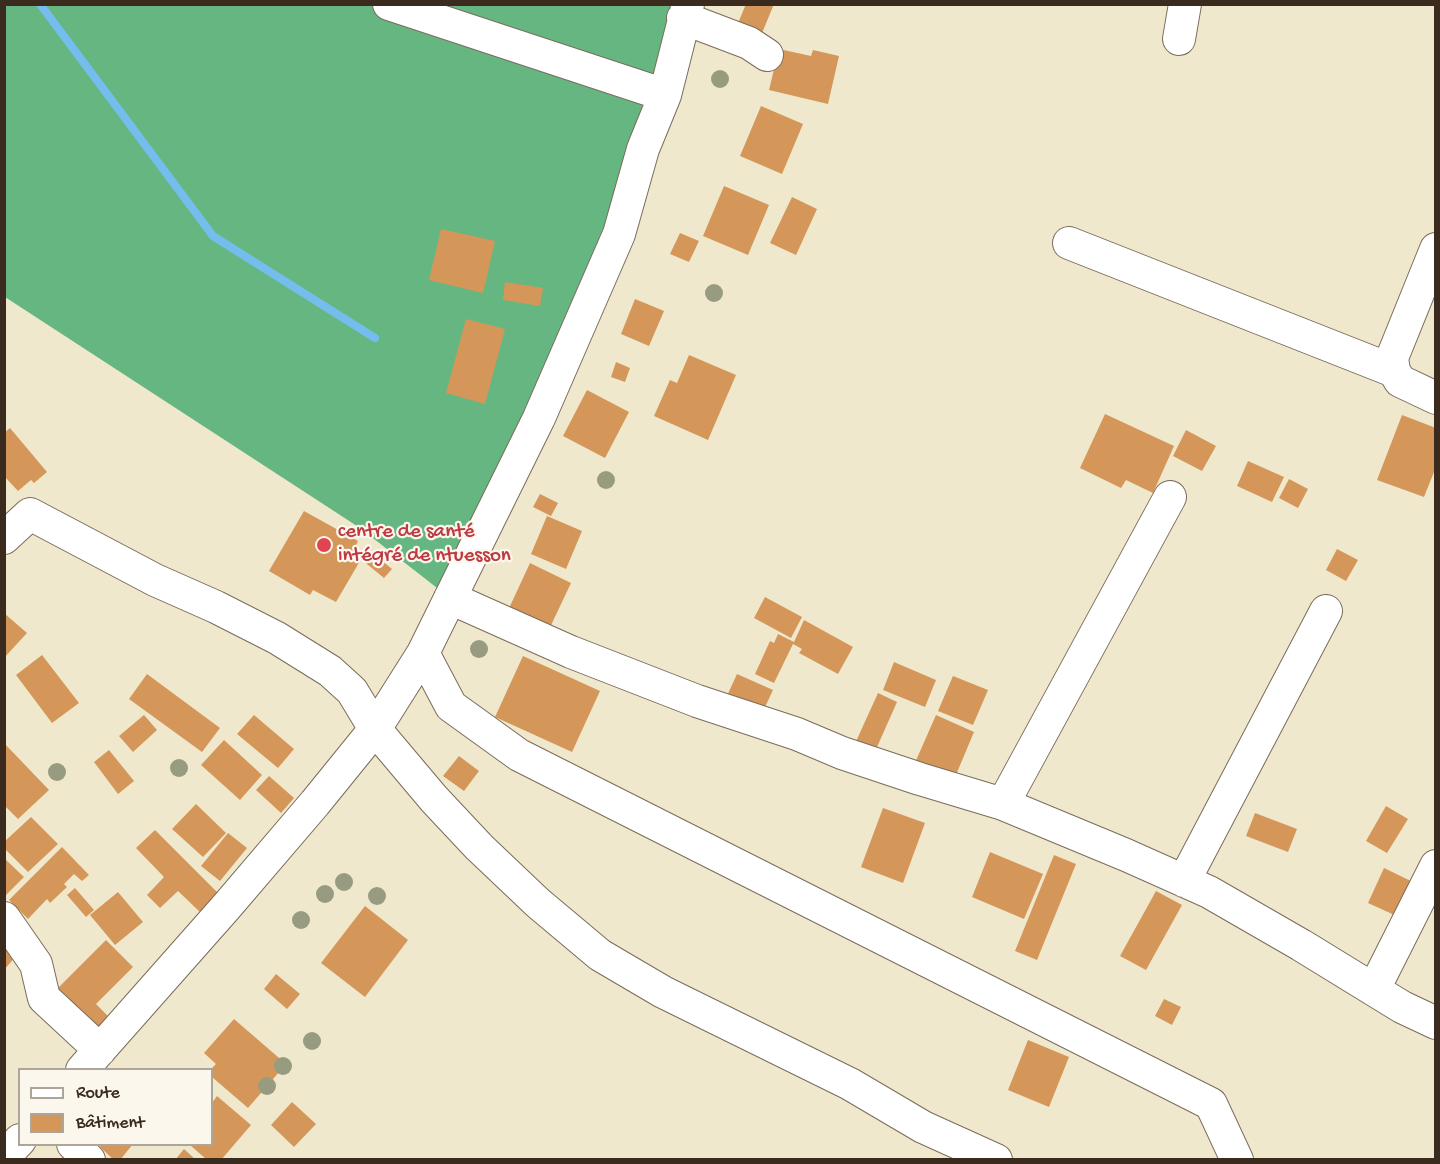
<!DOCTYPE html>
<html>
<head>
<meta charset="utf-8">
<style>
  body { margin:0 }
  #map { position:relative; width:1440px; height:1164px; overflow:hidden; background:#efe8cd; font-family:"Gochi Hand",sans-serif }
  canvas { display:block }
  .frame { position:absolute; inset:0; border:6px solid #3b2a1e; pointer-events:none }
  .legend { position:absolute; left:18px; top:1068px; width:195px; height:78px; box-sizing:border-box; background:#fbf7ec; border:2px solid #aea59a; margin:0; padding:8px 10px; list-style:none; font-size:18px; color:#3b2a1e }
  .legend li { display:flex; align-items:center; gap:12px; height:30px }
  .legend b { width:30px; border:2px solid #aea59a }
</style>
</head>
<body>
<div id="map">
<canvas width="1440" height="1164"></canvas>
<div class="frame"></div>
<ul class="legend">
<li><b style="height:8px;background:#fff"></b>Route</li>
<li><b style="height:16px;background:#d59759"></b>Bâtiment</li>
</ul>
</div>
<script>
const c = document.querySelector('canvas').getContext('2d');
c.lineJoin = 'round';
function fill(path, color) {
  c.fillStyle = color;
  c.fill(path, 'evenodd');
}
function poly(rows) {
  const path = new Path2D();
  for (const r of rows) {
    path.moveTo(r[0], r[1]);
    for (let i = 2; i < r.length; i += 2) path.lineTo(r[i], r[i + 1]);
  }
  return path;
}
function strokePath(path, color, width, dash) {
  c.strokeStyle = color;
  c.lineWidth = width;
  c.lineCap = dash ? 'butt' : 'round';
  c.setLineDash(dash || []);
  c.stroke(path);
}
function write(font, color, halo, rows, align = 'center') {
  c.font = font + ' "Gochi Hand",sans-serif';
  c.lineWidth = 4.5;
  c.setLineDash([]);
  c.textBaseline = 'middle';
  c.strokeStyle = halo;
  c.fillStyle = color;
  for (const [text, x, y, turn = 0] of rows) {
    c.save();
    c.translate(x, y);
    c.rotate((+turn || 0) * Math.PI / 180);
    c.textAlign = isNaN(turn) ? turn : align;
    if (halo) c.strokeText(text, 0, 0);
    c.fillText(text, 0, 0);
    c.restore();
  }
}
fill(poly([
  [4,5,680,5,665,95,450,598,360,528,5,297]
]), '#66b681');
strokePath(poly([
  [40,4,213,236,375,338]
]), '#74bdec', 8);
fill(poly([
  [746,4,774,4,760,38,736,28],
  [779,49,811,56,813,50,839,56,828,104,769,90],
  [761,106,803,124,782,174,740,156],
  [724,186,769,205,748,255,703,236],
  [792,197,817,209,796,255,770,243],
  [441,229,495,241,483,293,429,280],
  [680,233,699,241,689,262,670,254],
  [505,282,543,288,540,306,503,300],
  [635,299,664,311,649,346,621,334],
  [466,319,505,329,485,404,446,393],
  [689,355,736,375,708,440,654,416,670,380,677,383],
  [616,362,630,368,625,382,611,377],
  [587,390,629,412,605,458,563,436],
  [1105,414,1174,446,1153,493,1126,480,1121,488,1080,468],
  [1402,415,1436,428,1436,467,1424,497,1377,480],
  [10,428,47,472,34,483,31,480,18,491,4,476,4,433],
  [1186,430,1216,446,1202,471,1173,456],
  [1248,461,1284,477,1272,502,1237,486],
  [1289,479,1308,489,1298,508,1279,498],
  [540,494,558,503,551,516,533,507],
  [304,511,358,541,351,555,360,561,336,602,313,590,310,595,269,571],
  [547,516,582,531,566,569,531,554],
  [1337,549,1358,560,1346,581,1326,570],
  [370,551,392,569,384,578,362,560],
  [530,563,571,583,545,638,504,619],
  [765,597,802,617,791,638,754,618],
  [4,613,27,633,4,658],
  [804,620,853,647,838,674,799,653,802,649,793,644,774,683,755,674,770,641,774,643,778,634,794,642],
  [42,655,79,703,52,723,16,675],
  [523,656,600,691,572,752,495,717],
  [894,662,936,680,925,707,883,690],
  [147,674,220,728,202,752,129,699],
  [737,674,773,690,759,720,726,698],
  [953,676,988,690,973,725,938,711],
  [878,693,897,702,873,756,853,748],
  [144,715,157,730,133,752,119,736],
  [254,715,294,749,278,768,237,734],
  [936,715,974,732,953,782,914,765],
  [224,740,262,775,240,800,201,765],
  [4,743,49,790,18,819,4,805],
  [109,750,134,781,118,794,94,762],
  [459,756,479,771,464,791,443,776],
  [269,776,294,798,281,813,256,790],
  [196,804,226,833,203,857,172,829],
  [1386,806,1408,819,1387,853,1366,841],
  [883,808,925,823,903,883,861,867],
  [1255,813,1297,829,1288,852,1246,836],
  [31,817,58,844,28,872,4,848,4,842],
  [155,830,221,896,202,914,178,891,160,908,147,895,164,877,136,848],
  [228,833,247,848,220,881,201,866],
  [62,847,89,875,82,881,74,874,64,884,67,887,50,903,47,899,28,919,9,900],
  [990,852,1043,874,1024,919,972,897],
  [1054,855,1076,864,1037,960,1015,951],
  [4,858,24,877,4,897],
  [1384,868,1417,884,1401,918,1368,903],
  [75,888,94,910,86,917,67,895],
  [1156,891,1182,905,1146,970,1120,956],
  [118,892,143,922,115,945,90,915],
  [365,906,408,940,365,997,321,963],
  [106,940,133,967,96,1004,109,1017,96,1030,56,990],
  [4,941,16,956,4,970],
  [276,974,300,994,287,1009,264,989],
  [1164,999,1181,1007,1172,1025,1155,1016],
  [234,1019,286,1064,248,1108,212,1077,212,1068,216,1064,204,1053],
  [1028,1040,1069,1057,1049,1107,1008,1090],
  [217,1096,251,1125,221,1160,207,1160,189,1144,212,1144,212,1103],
  [292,1102,316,1124,294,1147,271,1125],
  [102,1144,133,1144,120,1160,114,1160,100,1147],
  [184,1149,196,1160,175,1160]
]), '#d59759');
const minor = poly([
  [389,4,665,95],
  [683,18,749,43,767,55],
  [1179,39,1185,4],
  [1069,243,1394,371],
  [1436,249,1392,358,1394,371,1400,381,1436,398],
  [4,538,30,514,155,580,216,607,277,638,330,671,352,691,375,729,434,799,479,847,538,903,600,955,663,992,850,1084,923,1127,996,1160],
  [450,598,571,652,697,701,797,734,842,753,920,779,1003,804,1126,855,1209,892,1301,945,1402,1007,1436,1023],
  [423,653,451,706,519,755,1211,1104,1237,1160],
  [1003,804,1170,497],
  [1184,881,1326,611],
  [4,918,36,964,44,998,100,1050],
  [1374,989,1436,866],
  [82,1070,227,906,315,803,375,729,423,653,539,418,619,234,643,149,665,95,688,4],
  [73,1144,89,1160],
  [4,1157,20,1140]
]);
strokePath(minor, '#7a6c5b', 34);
strokePath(minor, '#fff', 32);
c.fillStyle = '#979c81';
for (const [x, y] of [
  [720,79],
  [714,293],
  [606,480],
  [479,649],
  [179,768],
  [57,772],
  [344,882],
  [325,894],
  [377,896],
  [301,920],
  [312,1041],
  [283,1066],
  [267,1086]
]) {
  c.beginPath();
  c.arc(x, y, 9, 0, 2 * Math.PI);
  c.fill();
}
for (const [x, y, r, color] of [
  [324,545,8,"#e0444e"]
]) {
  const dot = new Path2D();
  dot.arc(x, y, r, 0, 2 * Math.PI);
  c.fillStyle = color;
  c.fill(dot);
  strokePath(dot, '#fbf7ec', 2);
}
write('21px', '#be3a42', '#fbf7ec', [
  ["centre de santé",338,533],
  ["intégré de ntuesson",338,557]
], 'left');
</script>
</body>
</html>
